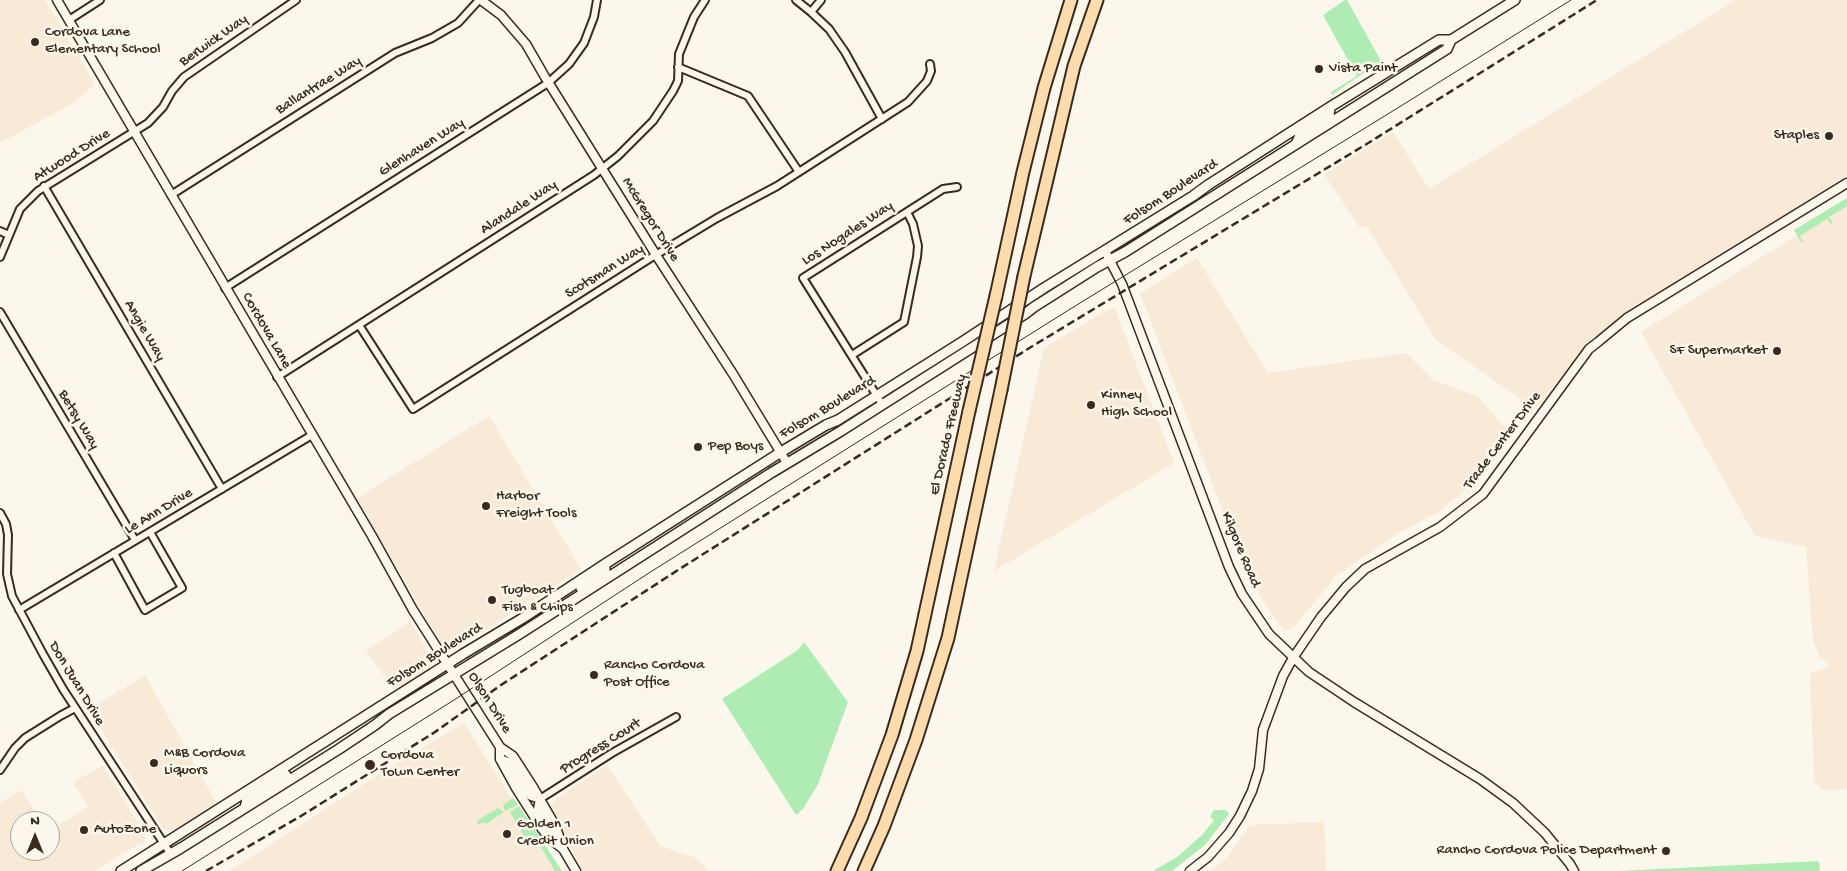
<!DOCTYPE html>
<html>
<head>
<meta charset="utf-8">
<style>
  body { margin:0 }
  #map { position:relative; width:1847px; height:871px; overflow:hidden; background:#fbf7ec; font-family:"Gochi Hand",sans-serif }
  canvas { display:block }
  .north { position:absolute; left:10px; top:811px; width:50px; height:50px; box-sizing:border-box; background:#fbf7ec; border:1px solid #aea59a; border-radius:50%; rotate:0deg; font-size:14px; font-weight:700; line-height:20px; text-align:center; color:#3b2a1e }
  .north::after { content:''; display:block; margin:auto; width:18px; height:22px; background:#3b2a1e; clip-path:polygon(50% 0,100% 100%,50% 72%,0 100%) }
</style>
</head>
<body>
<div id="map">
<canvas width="1847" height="871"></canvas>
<div class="north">N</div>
</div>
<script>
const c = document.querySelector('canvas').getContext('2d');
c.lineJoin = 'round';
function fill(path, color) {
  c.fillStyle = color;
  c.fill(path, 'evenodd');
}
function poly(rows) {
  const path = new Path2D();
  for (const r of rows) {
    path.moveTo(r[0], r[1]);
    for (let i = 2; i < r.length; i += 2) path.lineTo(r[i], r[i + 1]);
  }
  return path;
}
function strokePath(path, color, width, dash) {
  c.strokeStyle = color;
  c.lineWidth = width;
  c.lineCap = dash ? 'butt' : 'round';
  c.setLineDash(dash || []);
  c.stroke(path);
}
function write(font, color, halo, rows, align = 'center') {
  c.font = font + ' "Gochi Hand",sans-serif';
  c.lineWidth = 5;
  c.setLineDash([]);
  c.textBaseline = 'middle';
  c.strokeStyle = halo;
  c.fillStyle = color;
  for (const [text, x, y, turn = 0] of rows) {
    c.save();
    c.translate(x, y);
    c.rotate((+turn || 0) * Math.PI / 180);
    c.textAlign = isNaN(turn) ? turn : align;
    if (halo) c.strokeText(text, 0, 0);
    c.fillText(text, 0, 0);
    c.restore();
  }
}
fill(poly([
  [0,0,45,0,95,84,75,102,0,143],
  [1736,0,1847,0,1847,176,1627,314,1591,342,1543,403,1537,407,1531,406,1436,340,1367,226,1360,228,1324,174,1393,132,1429,189],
  [1847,204,1847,789,1823,790,1814,781,1810,674,1830,665,1820,657,1813,640,1806,547,1755,536,1641,332],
  [1197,258,1268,373,1406,353,1433,380,1479,397,1512,436,1486,472,1440,511,1399,533,1336,576,1292,629,1284,630,1275,618,1261,598,1238,551,1140,293],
  [1114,306,1174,463,994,571,1044,348],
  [489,416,581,569,460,646,449,648,441,643,357,498],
  [411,622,433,662,427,672,396,693,366,650],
  [145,675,217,804,175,830,168,830,163,828,89,710],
  [464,723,512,799,560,871,229,871,395,764],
  [607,765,660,846,696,858,708,871,583,871,551,806,557,798],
  [103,766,145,835,144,844,138,845,94,871,0,871,0,803,21,790,42,821,20,821,20,851,50,851,50,830,88,807,73,782],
  [1324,822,1326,871,1210,871,1226,859,1250,825]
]), '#f8ead6');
fill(poly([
  [1345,0,1347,0,1381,61,1332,95,1331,92,1357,76,1323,15],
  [1847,198,1847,206,1829,217,1833,223,1831,224,1827,219,1800,236,1803,241,1801,242,1794,230],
  [804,642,848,702,818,784,803,809,796,815,722,699,798,650],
  [513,798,518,805,505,811,503,805],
  [519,806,562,871,555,871,541,847,538,845,534,849,532,844,529,845,510,812],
  [498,808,504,812,486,824,484,822,477,825,478,820],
  [1214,810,1226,810,1229,814,1205,845,1172,871,1153,871,1177,857,1202,835,1214,820,1210,817],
  [1819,861,1820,871,1618,871]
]), '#afecb3');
const minor = poly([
  [796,0,811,12,829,29,845,52,882,119],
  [811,12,821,0],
  [69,20,100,0],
  [678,67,748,96,799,172],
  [44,186,222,489],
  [171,195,395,53,432,38,458,23,479,0],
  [0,231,9,235],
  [0,257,20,209,38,191,148,123,163,107,172,91,184,77,296,0],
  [225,288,548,83,569,64,584,43,594,17,597,0],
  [0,312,135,540],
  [359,325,413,409,649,259,717,218,777,186,908,102,927,81,931,71,930,64],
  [852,355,904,322,917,257,918,246,913,224,907,212],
  [277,377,594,175,618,156,653,121,673,91,678,81,679,54,694,17,705,0],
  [882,404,803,278,943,189,957,187],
  [0,513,6,524,8,535,7,574,12,596,43,654,63,689,170,853],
  [114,553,145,610,182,588,150,532],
  [19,610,312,435],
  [0,770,15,748,25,738,60,716,75,708],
  [540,799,612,753,676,717]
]);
const tertiary = poly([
  [57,0,372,536,413,610,500,747,513,756,533,787,556,827,563,849,576,871],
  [481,0,501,15,526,44,545,77,656,255,733,374,787,463],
  [1105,251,1122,284,1229,567,1242,594,1269,634,1309,672,1354,702,1480,779,1513,803,1545,833,1570,864,1574,871],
  [500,747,500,759,516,788,542,829,550,839,563,849],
  [500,759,510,763,528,793,531,796,540,799],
  [540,799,538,809,551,831,550,839],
  [1190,871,1208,857,1229,833,1240,816,1252,791,1259,769,1263,730,1283,676,1293,658,1321,617,1346,587,1365,569,1440,527,1483,494,1589,349,1598,342,1627,318,1847,183]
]);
const secondary = poly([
  [1296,144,1301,133,1329,115,1330,108],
  [581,588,605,572,605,564],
  [245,808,247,799,286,775],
  [121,871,463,654,523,618,605,564,781,452,826,425,838,420,962,342,1044,288,1193,196,1208,185,1330,107,1439,40,1451,40,1515,0],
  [141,871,181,848,339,749,375,725,389,714,518,635,771,473,841,431,1025,314,1034,307,1097,267,1125,252,1447,49,1451,40]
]);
const motorway = poly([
  [1024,276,1074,66,1097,0],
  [996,296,1023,172,1044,88,1071,0],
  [837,871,861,818,892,735,917,651,969,411],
  [864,871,884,826,916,740,948,638,1001,390]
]);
strokePath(minor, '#3b2a1e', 10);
strokePath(tertiary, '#3b2a1e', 11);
strokePath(secondary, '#3b2a1e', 12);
strokePath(motorway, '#3b2a1e', 15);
strokePath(minor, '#fbf7ec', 6);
strokePath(tertiary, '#fbf7ec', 8);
strokePath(secondary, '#fbf7ec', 9);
strokePath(motorway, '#fcdcac', 11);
strokePath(poly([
  [182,871,454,700,652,571,907,411,1080,303,1396,109,1571,0]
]), '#3b2a1e', 1);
strokePath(poly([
  [206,871,301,816,435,732,501,685,678,570,1031,347,1365,145,1597,0]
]), '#3b2a1e', 2.5, [8, 4]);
const motorwayBridge = poly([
  [1001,390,1024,276],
  [969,411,996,296]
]);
strokePath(motorwayBridge, '#3b2a1e', 15, []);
strokePath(motorwayBridge, '#fcdcac', 11);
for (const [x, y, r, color] of [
  [35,42,5,"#3b2a1e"],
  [1319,69,5,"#3b2a1e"],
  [1829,136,5,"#3b2a1e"],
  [1777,351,5,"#3b2a1e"],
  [1091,405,5,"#3b2a1e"],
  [698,447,5,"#3b2a1e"],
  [486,506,5,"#3b2a1e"],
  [492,600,5,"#3b2a1e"],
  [594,675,5,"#3b2a1e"],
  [154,763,5,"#3b2a1e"],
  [370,765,6,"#3b2a1e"],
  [84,830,5,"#3b2a1e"],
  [507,834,5,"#3b2a1e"],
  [1666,851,5,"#3b2a1e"]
]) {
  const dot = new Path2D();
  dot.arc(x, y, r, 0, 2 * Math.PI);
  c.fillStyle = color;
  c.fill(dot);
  strokePath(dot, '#fbf7ec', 2);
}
write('15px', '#3b2a1e', '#fbf7ec', [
  ["Cordova Lane",45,33],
  ["Elementary School",45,50],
  ["Vista Paint",1329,69],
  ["Staples",1819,136,"right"],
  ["SF Supermarket",1767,351,"right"],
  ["Kinney",1101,396],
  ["High School",1101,413],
  ["Pep Boys",708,447],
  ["Harbor",496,497],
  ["Freight Tools",496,514],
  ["Tugboat",502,591],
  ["Fish & Chips",502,608],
  ["Rancho Cordova",604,666],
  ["Post Office",604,683],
  ["M&B Cordova",164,754],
  ["Liquors",164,771],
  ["Cordova",381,756],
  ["Town Center",381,773],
  ["Golden 1",517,825],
  ["Credit Union",517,842],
  ["AutoZone",94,830],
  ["Rancho Cordova Police Department",1656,851,"right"]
], 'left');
write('15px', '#3b2a1e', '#fbf7ec', [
  ["Berwick Way",214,41,-35],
  ["Ballantrae Way",319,86,-32],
  ["Glenhaven Way",422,148,-32],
  ["Atwood Drive",72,156,-32],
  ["Folsom Boulevard",1171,193,-33],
  ["Alandale Way",519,208,-33],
  ["McGregor Drive",650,220,58],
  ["Los Nogales Way",848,234,-33],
  ["Scotsman Way",605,272,-32],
  ["Angie Way",144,331,60],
  ["Cordova Lane",266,331,60],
  ["Folsom Boulevard",828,408,-31],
  ["Betsy Way",78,420,59],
  ["El Dorado Freeway",949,435,-77],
  ["Trade Center Drive",1503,441,-53],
  ["Le Ann Drive",159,512,-31],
  ["Kilgore Road",1240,550,67],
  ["Folsom Boulevard",435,656,-32],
  ["Don Juan Drive",76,684,59],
  ["Olson Drive",489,703,58],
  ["Progress Court",601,747,-32]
]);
</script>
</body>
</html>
